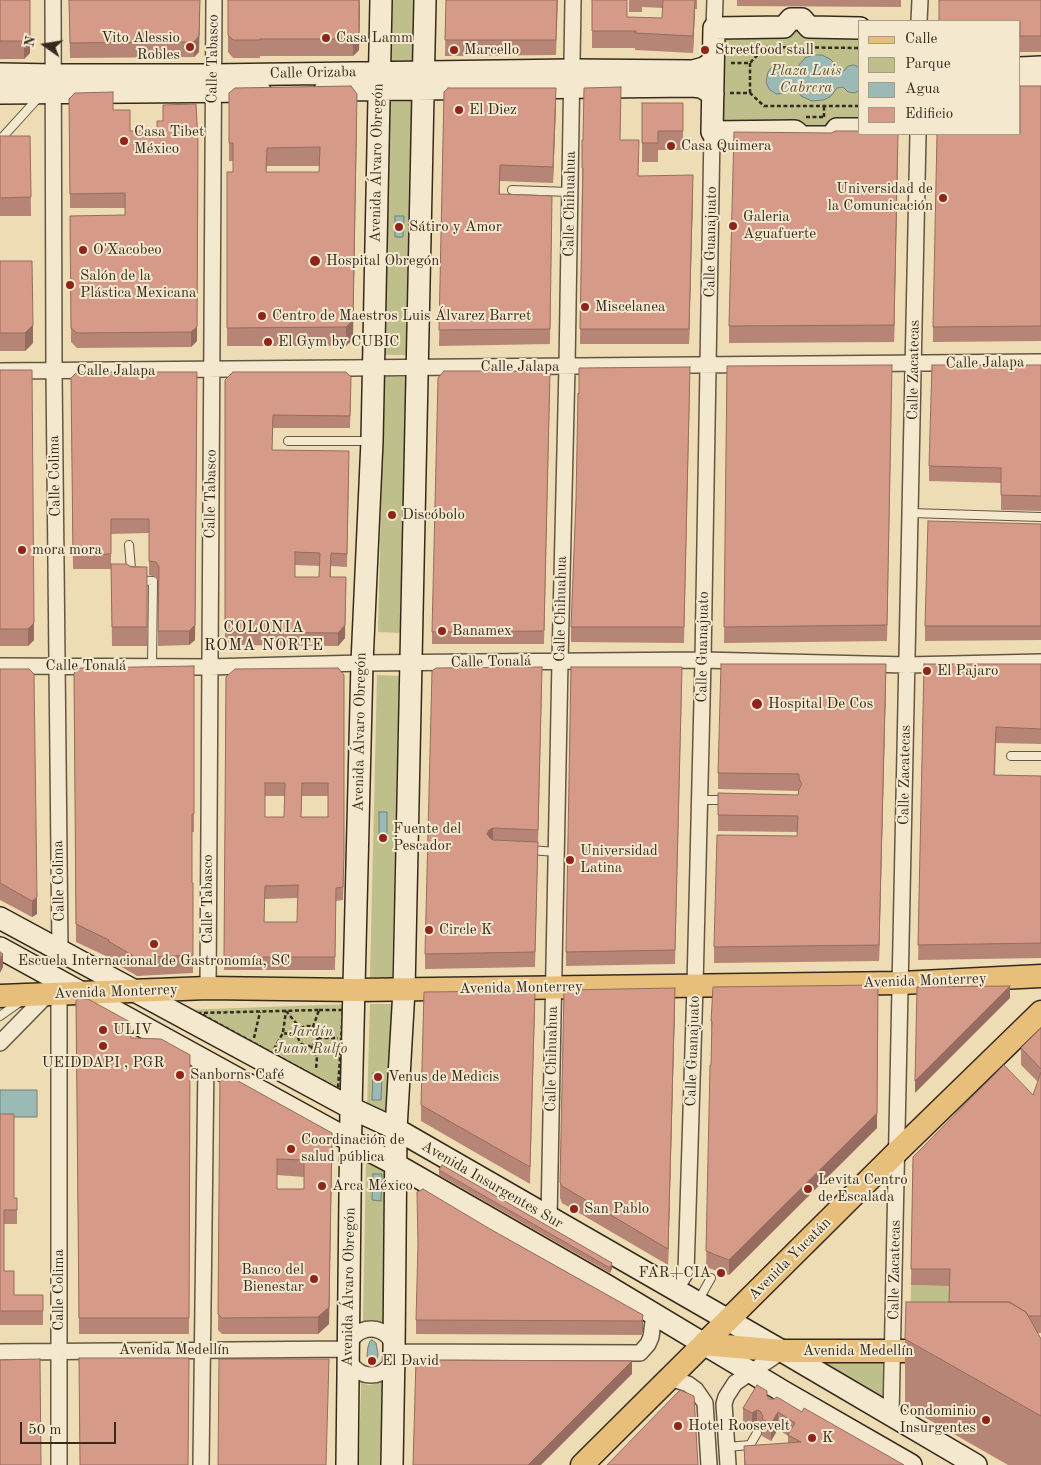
<!DOCTYPE html>
<html>
<head>
<meta charset="utf-8">
<style>
  body { margin:0 }
  #map { position:relative; width:1041px; height:1465px; overflow:hidden; background:#eedcb4; font-family:"Old Standard TT",serif }
  canvas { display:block }
  .legend { position:absolute; left:858px; top:20px; width:162px; height:115px; box-sizing:border-box; background:#f4e8ce; border:1px solid #a89c87; margin:0; padding:6px 9px; list-style:none; font-size:15px; color:#372a1d }
  .legend li { display:flex; align-items:center; gap:10px; height:25px }
  .legend b { width:25px; border:1px solid #a89c87 }
  .north { position:absolute; left:20px; top:20px; width:50px; height:50px; -webkit-text-stroke:4px #f4e8ce; paint-order:stroke; rotate:283deg; font-size:14px; font-weight:700; line-height:20px; text-align:center; color:#372a1d }
  .north::after { content:''; display:block; margin:auto; width:18px; height:22px; background:#372a1d; clip-path:polygon(50% 0,100% 100%,50% 72%,0 100%) }
  .scale { position:absolute; left:20px; top:1422px; width:96px; height:22px; box-sizing:border-box; border:2px solid #372a1d; border-top:0; padding-left:6px; font-size:15px; line-height:18px; white-space:nowrap; color:#372a1d; -webkit-text-stroke:4px #f4e8ce; paint-order:stroke }
</style>
</head>
<body>
<div id="map">
<canvas width="1041" height="1465"></canvas>
<ul class="legend">
<li><b style="height:6px;background:#e7be7a"></b>Calle</li>
<li><b style="height:14px;background:#bebf8a"></b>Parque</li>
<li><b style="height:14px;background:#9bbab5"></b>Agua</li>
<li><b style="height:14px;background:#d59b88"></b>Edificio</li>
</ul>
<div class="north">N</div>
<div class="scale">50 m</div>
</div>
<script>
const c = document.querySelector('canvas').getContext('2d');
c.lineJoin = 'round';
function fill(path, color) {
  c.fillStyle = color;
  c.fill(path, 'evenodd');
}
function poly(rows) {
  const path = new Path2D();
  for (const r of rows) {
    if (r.length === 3) {
      path.moveTo(r[0] + r[2], r[1]);
      path.arc(r[0], r[1], r[2], 0, 2 * Math.PI);
      continue;
    }
    path.moveTo(r[0], r[1]);
    for (let i = 2; i < r.length; i += 2) path.lineTo(r[i], r[i + 1]);
  }
  return path;
}
function strokePath(path, color, width, dash) {
  c.strokeStyle = color;
  c.lineWidth = width;
  c.lineCap = dash ? 'butt' : 'round';
  c.setLineDash(dash || []);
  c.stroke(path);
}
function write(font, color, halo, rows, align = 'center') {
  c.font = font + ' "Old Standard TT",serif';
  c.lineWidth = 4;
  c.setLineDash([]);
  c.textBaseline = 'middle';
  c.strokeStyle = halo;
  c.fillStyle = color;
  for (const [text, x, y, turn = 0] of rows) {
    c.save();
    c.translate(x, y);
    c.rotate((+turn || 0) * Math.PI / 180);
    c.textAlign = isNaN(turn) ? turn : align;
    if (halo) c.strokeText(text, 0, 0);
    c.fillText(text, 0, 0);
    c.restore();
  }
}
fill(poly([
  [392,0,415,0,414,66,391,65],
  [714,28,860,28,860,129,712,132],
  [390,99,413,100,407,355,384,355],
  [384,376,406,377,400,633,378,632],
  [377,675,399,676,392,977,370,977],
  [349,1004,344,1089,340,1093,183,1010],
  [370,1004,392,1004,389,1117,367,1107],
  [366,1158,388,1169,384,1323,375,1321,363,1321],
  [911,1285,950,1286,948,1334,910,1334],
  [818,1363,887,1363,886,1398],
  [383,1382,381,1465,359,1465,361,1383,369,1385]
]), '#bebf8a');
const water = poly([
  [813,55,822,55,830,59,836,65,838,70,844,71,848,66,854,65,859,67,860,68,860,90,855,93,848,92,843,87,837,88,831,96,824,100,812,101,801,96,796,87,789,87,784,93,776,94,769,89,766,82,768,72,772,67,781,65,789,67,791,72,796,71,799,65,805,58,813,55],
  [395,216,404,216,403,237,395,237,395,216],
  [379,812,387,812,387,839,379,839,379,812],
  [373,1073,382,1074,381,1100,372,1100,373,1073],
  [0,1090,37,1090,37,1117,0,1117,0,1090],
  [373,1174,382,1174,381,1201,372,1200,373,1174],
  [372,1340,376,1343,378,1354,376,1364,372,1368,369,1367,368,1363,367,1355,368,1347,370,1341,372,1340]
]);
fill(water, '#9bbab5');
strokePath(water, '#738078', 1);
const lane = poly([
  [0,140,39,97],
  [512,190,570,192],
  [288,441,370,441],
  [911,513,1041,517],
  [129,545,132,580,153,581,152,666],
  [1011,756,1041,756],
  [700,800,728,800],
  [529,850,557,852],
  [0,1016,20,1002],
  [698,1301,711,1278],
  [727,1447,750,1445,757,1433]
]);
const street = poly([
  [53,0,54,371,60,951],
  [919,21,920,0],
  [714,28,715,0],
  [0,371,1041,362],
  [0,666,209,667,362,663,703,660,907,665,1041,662],
  [208,988,214,0],
  [59,994,59,1465],
  [0,1043,48,994],
  [549,1218,560,661,567,366,573,0],
  [675,1290,686,1272,695,986,703,660,712,132],
  [371,1352,23],
  [0,1352,348,1349],
  [394,1352,640,1353,648,1344,651,1337,654,1314],
  [670,1378,688,1384,696,1390,705,1403,709,1465],
  [891,1416,918,134],
  [201,1465,206,1062],
  [728,1465,724,1404,726,1397,735,1383,782,1351]
]);
const secondary = poly([
  [860,28,809,27,802,19,791,19,784,27,714,28,712,132,795,131,802,137,831,137,837,129,860,129],
  [1020,68,1041,67],
  [0,74,54,75,213,75,571,70,693,71,704,68,713,62],
  [1020,85,1041,85],
  [325,90,693,86,701,87,713,94],
  [0,93,260,91],
  [0,918,351,1108,396,1129,782,1351,976,1465],
  [0,948,351,1141,395,1164,604,1284,784,1392,911,1465],
  [347,1465,351,1108,362,663,372,441,381,0],
  [392,1465,394,1352,396,1129,404,990,425,0]
]);
const primary = poly([
  [0,996,208,988,355,990,901,983,1041,976],
  [704,1344,782,1351,936,1351],
  [582,1465,897,1152,1041,1012]
]);
strokePath(lane, '#655643', 10);
strokePath(street, '#655643', 18);
strokePath(secondary, '#372a1d', 24);
strokePath(primary, '#372a1d', 25);
strokePath(poly([
  [731,63,750,63,765,47,860,48],
  [730,93,750,93,764,106,860,106],
  [750,93,750,63],
  [806,117,825,117],
  [824,117,824,106],
  [319,1010,343,1010,338,1089,199,1013,319,1010],
  [286,1011,301,1029],
  [308,1036,10],
  [313,1027,319,1010],
  [283,1032,286,1011],
  [254,1038,260,1012],
  [318,1038,338,1038],
  [311,1046,317,1056,316,1070],
  [274,1049,283,1033,298,1035]
]), '#372a1d', 2.5, [4, 2.5]);
strokePath(lane, '#f4e8ce', 8);
strokePath(street, '#f4e8ce', 15);
strokePath(secondary, '#f4e8ce', 21);
strokePath(primary, '#e7be7a', 22);
fill(poly([
  [0,0,30,0,30,53,24,59,0,59],
  [69,0,200,0,199,52,194,57,70,58],
  [228,0,360,0,359,50,353,56,260,56,260,58,233,58,228,52],
  [446,0,558,0,556,55,445,56],
  [592,0,627,17,662,18,663,8,642,7,642,12,629,12,629,0,697,0,697,9,695,9,693,53,635,50,635,48,592,48],
  [737,0,901,0,901,7,737,6],
  [1041,0,1041,52,1020,52,1020,21],
  [351,86,353,339,346,346,227,346,227,172,233,172,233,161,229,161,229,93],
  [267,166,319,166,319,172,266,172],
  [1041,86,1041,341,933,342,933,327],
  [444,92,556,104,553,183,500,181,500,194,552,196,550,344,439,346],
  [69,99,113,110,130,131,197,341,191,347,77,348,71,342,70,216,125,215,125,208,70,208],
  [642,103,683,103,683,150,658,150,658,162,642,162],
  [0,136,30,136,31,216,0,216],
  [898,148,894,342,729,343,729,326],
  [582,168,638,176,693,190,689,344,580,344,582,183],
  [0,261,33,343,25,351,0,351],
  [1041,365,1041,511,1001,510,1001,483,929,481,929,466],
  [727,366,892,381,887,641,724,643],
  [0,370,34,640,28,646,0,646],
  [197,372,195,640,189,645,158,646,158,581,156,577,149,575,149,533,111,534,111,564,147,567,147,646,112,646,111,569,73,569,71,378],
  [225,380,351,390,350,428,273,428,272,450,349,464,347,567,331,566,331,577,345,638,338,646,230,645,225,640],
  [295,565,320,566,319,577,295,577],
  [690,382,684,643,571,642,571,627],
  [550,383,544,644,432,644,432,632],
  [1041,524,1041,640,925,641,925,626],
  [924,664,1041,664,1041,744,996,743,995,775,1041,776,1041,958,918,960],
  [194,666,194,832,192,832,192,883,193,883,193,973,137,976,108,959,108,957,76,942,74,673],
  [338,668,344,869,343,900,336,901,335,970,224,970,226,677],
  [265,796,285,796,284,817,265,817],
  [302,796,328,796,328,817,301,817],
  [298,898,297,922,264,922,265,899],
  [0,669,37,914,32,917,0,900],
  [886,680,879,961,714,963,714,947,797,836,798,832,718,831,718,793,798,795,799,791,718,789,718,773],
  [682,681,675,964,566,966,566,952],
  [542,682,535,967,425,969,425,954],
  [713,987,877,1128,729,1275,706,1267,712,1036,711,1021],
  [76,998,131,1038,190,1055,189,1334,79,1334],
  [675,1004,668,1265,562,1203,560,1198,560,1182],
  [535,1007,530,1184,421,1121,421,1105],
  [1041,1028,1041,1333,1038,1333,1041,1339,1041,1465,1008,1465,905,1406,905,1339,949,1302,949,1286,911,1285,913,1157,1033,1095,1038,1082,1021,1065,1021,1048],
  [220,1071,332,1149,329,1324,318,1334,222,1334,218,1330],
  [277,1175,304,1177,304,1189,277,1189],
  [0,1114,14,1198,17,1198,17,1224,4,1224,4,1271,14,1295,43,1295,43,1325,0,1325],
  [439,1170,612,1268,610,1273,439,1175],
  [490,1229,643,1315,643,1329,642,1335,416,1334,416,1320],
  [767,1397,769,1399,802,1412,904,1465,744,1465,744,1446,788,1443,788,1436,778,1429,771,1441,762,1436,762,1431,760,1428,757,1427,752,1430,743,1425,743,1408]
]), '#b78575');
fill(poly([
  [200,0,199,52,194,57,194,42],
  [695,0,695,9,693,53,693,36],
  [360,3,359,50,353,56,353,39],
  [30,36,30,53,24,59,24,41],
  [556,88,556,104,553,183,553,167],
  [357,113,353,339,346,346,346,327],
  [898,134,898,148,894,342,894,325],
  [198,157,197,341,191,347,191,332],
  [693,175,693,190,689,344,689,329],
  [33,325,33,343,25,351,25,333],
  [197,386,195,640,189,645,189,631],
  [346,577,345,638,338,646,338,633],
  [34,623,34,640,28,646,28,629],
  [886,664,886,680,879,961,879,945],
  [493,828,493,843,489,846,487,834,489,830],
  [37,897,37,914,32,917,32,901],
  [3,954,3,967,0,973,0,959],
  [878,985,877,1128,729,1275,729,1260],
  [1010,986,1010,998,915,1093,915,1081],
  [675,988,675,1004,668,1265,668,1249],
  [332,1149,329,1324,318,1334,318,1317],
  [612,1263,612,1268,610,1273,610,1268],
  [643,1315,643,1329,642,1335,642,1321],
  [632,1361,632,1374,541,1465,528,1465],
  [757,1410,757,1427,752,1430,752,1413],
  [778,1412,778,1429,771,1441,771,1424]
]), '#956c5f');
const building = poly([
  [0,0,30,0,30,36,24,41,0,41,0,0],
  [69,0,200,0,199,36,194,42,70,43,69,0],
  [228,0,359,0,359,32,353,39,260,39,260,40,233,40,228,35,228,0],
  [446,0,557,0,556,40,445,40,446,0],
  [592,0,627,0,627,17,662,18,663,0,695,0,693,36,635,33,636,31,592,31,592,0],
  [939,0,1041,0,1041,36,1020,36,1020,21,939,21,939,0],
  [351,86,357,94,353,320,346,327,227,328,227,172,233,172,233,143,229,143,229,93,235,88,351,86],
  [320,147,319,172,266,172,267,148,320,147],
  [1020,86,1041,86,1041,326,933,327,937,134,1020,134,1020,86],
  [621,87,620,140,639,140,638,176,693,175,689,329,580,329,583,168,582,168,582,140,583,140,584,88,621,87],
  [448,88,556,88,553,167,500,165,499,194,552,196,550,329,439,330,444,92,448,88],
  [113,92,113,110,130,110,130,131,157,131,157,121,163,121,163,105,196,104,198,142,197,327,191,332,77,333,71,328,70,216,125,215,125,193,70,194,69,99,75,93,113,92],
  [642,103,683,103,683,131,658,131,658,143,642,143,642,103],
  [836,131,860,131,860,134,898,134,894,325,729,326,734,132,831,133,836,131],
  [0,136,30,136,31,197,0,198,0,136],
  [0,261,32,261,33,325,25,333,0,333,0,261],
  [892,365,887,625,724,627,727,366,892,365],
  [932,365,1041,365,1041,496,1001,495,1001,468,929,466,932,365],
  [690,367,684,627,571,627,576,500,578,393,579,394,579,368,690,367],
  [0,370,32,370,34,623,28,629,0,629,0,370],
  [444,371,550,371,544,631,432,632,438,378,444,371],
  [77,372,197,372,195,625,189,631,158,631,159,567,156,562,149,561,149,519,111,519,111,554,73,555,71,378,77,372],
  [233,372,346,372,351,377,350,416,273,415,272,450,349,451,347,554,331,553,330,577,346,577,345,625,338,633,230,632,225,627,225,380,233,372],
  [295,552,320,553,319,577,295,577,295,552],
  [928,521,1041,524,1041,626,925,626,928,521],
  [111,564,127,564,131,567,147,567,147,627,112,627,111,564],
  [721,664,886,664,879,945,714,947,717,835,797,836,798,816,718,815,718,793,798,795,799,789,802,784,799,779,799,774,718,773,721,664],
  [924,664,1041,664,1041,729,996,727,994,775,1041,776,1041,943,918,945,924,664],
  [194,666,194,814,192,814,192,883,193,883,193,955,137,958,108,941,109,940,76,924,74,673,80,668,194,666],
  [542,667,538,830,493,828,489,830,487,834,490,838,493,840,538,842,535,952,425,954,432,671,436,668,542,667],
  [571,667,682,667,675,950,566,952,571,667],
  [338,668,344,675,344,856,343,887,336,888,335,957,224,957,226,677,235,669,338,668],
  [265,783,285,783,284,817,265,817,265,783],
  [302,783,328,783,328,817,301,817,302,783],
  [298,885,297,922,264,922,265,886,298,885],
  [0,669,29,669,34,674,37,897,32,901,0,883,0,669],
  [0,952,3,954,0,959,0,952],
  [878,985,877,1113,729,1260,706,1251,710,1065,711,1065,712,1021,711,1021,713,987,878,985],
  [1010,986,915,1081,917,987,1010,986],
  [675,988,668,1249,562,1186,560,1182,564,990,675,988],
  [535,991,530,1167,421,1105,424,992,535,991],
  [76,998,88,999,130,1022,131,1038,161,1039,190,1055,189,1318,79,1318,76,998],
  [1041,1028,1041,1069,1021,1048,1041,1028],
  [1004,1065,1033,1095,1041,1072,1041,1316,1028,1316,1026,1312,1009,1302,949,1302,950,1269,911,1269,913,1157,1004,1065],
  [220,1071,332,1133,329,1307,318,1317,222,1318,218,1314,220,1071],
  [277,1159,304,1160,304,1189,277,1189,277,1159],
  [0,1114,14,1114,14,1198,17,1198,17,1210,4,1210,4,1271,14,1271,14,1295,43,1295,43,1311,0,1311,0,1114],
  [442,1165,612,1263,610,1268,439,1170,442,1165],
  [423,1189,490,1229,643,1315,642,1321,416,1320,418,1244,417,1192,423,1189],
  [906,1302,1009,1302,1026,1312,1041,1339,1041,1416,905,1339,906,1302],
  [79,1358,189,1358,188,1465,80,1465,79,1358],
  [40,1359,41,1465,0,1465,0,1360,40,1359],
  [219,1359,329,1359,326,1465,218,1465,219,1359],
  [416,1360,632,1361,528,1465,413,1465,416,1360],
  [757,1385,767,1391,767,1396,769,1399,774,1399,777,1397,802,1412,804,1408,904,1465,745,1465,744,1446,801,1442,788,1435,795,1423,778,1412,771,1424,762,1419,763,1416,760,1411,757,1410,752,1413,743,1408,757,1385],
  [680,1390,694,1396,698,1465,607,1465,680,1390]
]);
fill(building, '#d59b88');
strokePath(building, '#956c5f', 1);
for (const [x, y, r, color] of [
  [326,38,5,"#8f2418"],
  [190,47,5,"#8f2418"],
  [454,50,5,"#8f2418"],
  [705,50,5,"#8f2418"],
  [459,110,5,"#8f2418"],
  [124,141,5,"#8f2418"],
  [671,146,5,"#8f2418"],
  [943,198,5,"#8f2418"],
  [733,226,5,"#8f2418"],
  [399,227,5,"#8f2418"],
  [83,250,5,"#8f2418"],
  [315,261,6,"#8f2418"],
  [70,285,5,"#8f2418"],
  [585,307,5,"#8f2418"],
  [262,316,5,"#8f2418"],
  [268,342,5,"#8f2418"],
  [392,515,5,"#8f2418"],
  [22,550,5,"#8f2418"],
  [442,631,5,"#8f2418"],
  [927,671,5,"#8f2418"],
  [757,704,6,"#8f2418"],
  [383,838,5,"#8f2418"],
  [570,860,5,"#8f2418"],
  [429,930,5,"#8f2418"],
  [154,944,5,"#8f2418"],
  [103,1030,5,"#8f2418"],
  [103,1046,5,"#8f2418"],
  [180,1075,5,"#8f2418"],
  [378,1077,5,"#8f2418"],
  [291,1149,5,"#8f2418"],
  [322,1186,5,"#8f2418"],
  [808,1189,5,"#8f2418"],
  [574,1209,5,"#8f2418"],
  [721,1273,5,"#8f2418"],
  [314,1279,5,"#8f2418"],
  [372,1361,5,"#8f2418"],
  [986,1420,5,"#8f2418"],
  [678,1426,5,"#8f2418"],
  [812,1438,5,"#8f2418"]
]) {
  const dot = new Path2D();
  dot.arc(x, y, r, 0, 2 * Math.PI);
  c.fillStyle = color;
  c.fill(dot);
  strokePath(dot, '#f4e8ce', 2);
}
write('15px', '#372a1d', '#f4e8ce', [
  ["Vito Alessio",180,38,"right"],
  ["Robles",180,55,"right"],
  ["Casa Lamm",336,38],
  ["Marcello",464,50],
  ["Streetfood stall",715,50],
  ["El Diez",469,110],
  ["Casa Tibet",134,132],
  ["México",134,149],
  ["Casa Quimera",681,146],
  ["Universidad de",933,189,"right"],
  ["la Comunicación",933,206,"right"],
  ["Galeria",743,217],
  ["Aguafuerte",743,234],
  ["Sátiro y Amor",409,227],
  ["O'Xacobeo",93,250],
  ["Hospital Obregón",326,261],
  ["Salón de la",80,276],
  ["Plástica Mexicana",80,293],
  ["Miscelanea",595,307],
  ["Centro de Maestros Luis Álvarez Barret",272,316],
  ["El Gym by CUBIC",278,342],
  ["Discóbolo",402,515],
  ["mora mora",32,550],
  ["Banamex",452,631],
  ["El Pajaro",937,671],
  ["Hospital De Cos",768,704],
  ["Fuente del",393,829],
  ["Pescador",393,846],
  ["Universidad",580,851],
  ["Latina",580,868],
  ["Circle K",439,930],
  ["Escuela Internacional de Gastronomía, SC",154,961,"center"],
  ["ULIV",113,1030],
  ["UEIDDAPI , PGR",103,1063,"center"],
  ["Sanborns Café",190,1075],
  ["Venus de Medicis",388,1077],
  ["Coordinación de",301,1140],
  ["salud pública",301,1157],
  ["Levita Centro",818,1180],
  ["de Escalada",818,1197],
  ["Arca México",332,1186],
  ["San Pablo",584,1209],
  ["Banco del",304,1270,"right"],
  ["Bienestar",304,1287,"right"],
  ["FAR+CIA",711,1273,"right"],
  ["El David",382,1361],
  ["Condominio",976,1411,"right"],
  ["Insurgentes",976,1428,"right"],
  ["Hotel Roosevelt",688,1426],
  ["K",822,1438]
], 'left');
write('15px', '#372a1d', '#f4e8ce', [
  ["Calle Tabasco",213,59,-89],
  ["Calle Orizaba",313,73,-1],
  ["Avenida Álvaro Obregón",377,163,-89],
  ["Calle Chihuahua",570,204,-89],
  ["Calle Guanajuato",711,242,-89],
  ["Calle Jalapa",985,363,-1],
  ["Calle Jalapa",520,367],
  ["Calle Zacatecas",914,370,-89],
  ["Calle Jalapa",116,371],
  ["Calle Colima",55,476,-91],
  ["Calle Tabasco",211,494,-89],
  ["Calle Chihuahua",561,609,-89],
  ["Calle Guanajuato",703,647,-89],
  ["Calle Tonalá",491,662,-1],
  ["Calle Tonalá",86,666],
  ["Avenida Álvaro Obregón",360,732,-89],
  ["Calle Zacatecas",905,775,-89],
  ["Calle Colima",59,881,-91],
  ["Calle Tabasco",208,899,-90],
  ["Avenida Monterrey",925,981,-2],
  ["Avenida Monterrey",521,988,-1],
  ["Avenida Monterrey",116,992,-2],
  ["Calle Guanajuato",693,1051,-88],
  ["Calle Chihuahua",552,1059,-89],
  ["Avenida Insurgentes Sur",492,1185,30],
  ["Avenida Yucatán",790,1259,-45],
  ["Calle Zacatecas",895,1270,-89],
  ["Avenida Álvaro Obregón",349,1287,-89],
  ["Calle Colima",59,1290,-90],
  ["Avenida Medellín",174,1350],
  ["Avenida Medellín",858,1351]
]);
write('italic 15px', '#594f38', '#f4e8ce', [
  ["Plaza Luis",806,71],
  ["Cabrera",806,88],
  ["Jardín",311,1032],
  ["Juan Rulfo",311,1049]
]);
c.letterSpacing = '1px';
write('16px', '#372a1d', '#f4e8ce', [
  ["COLONIA",264,628],
  ["ROMA NORTE",264,646]
]);
c.letterSpacing = '0px';
</script>
</body>
</html>
